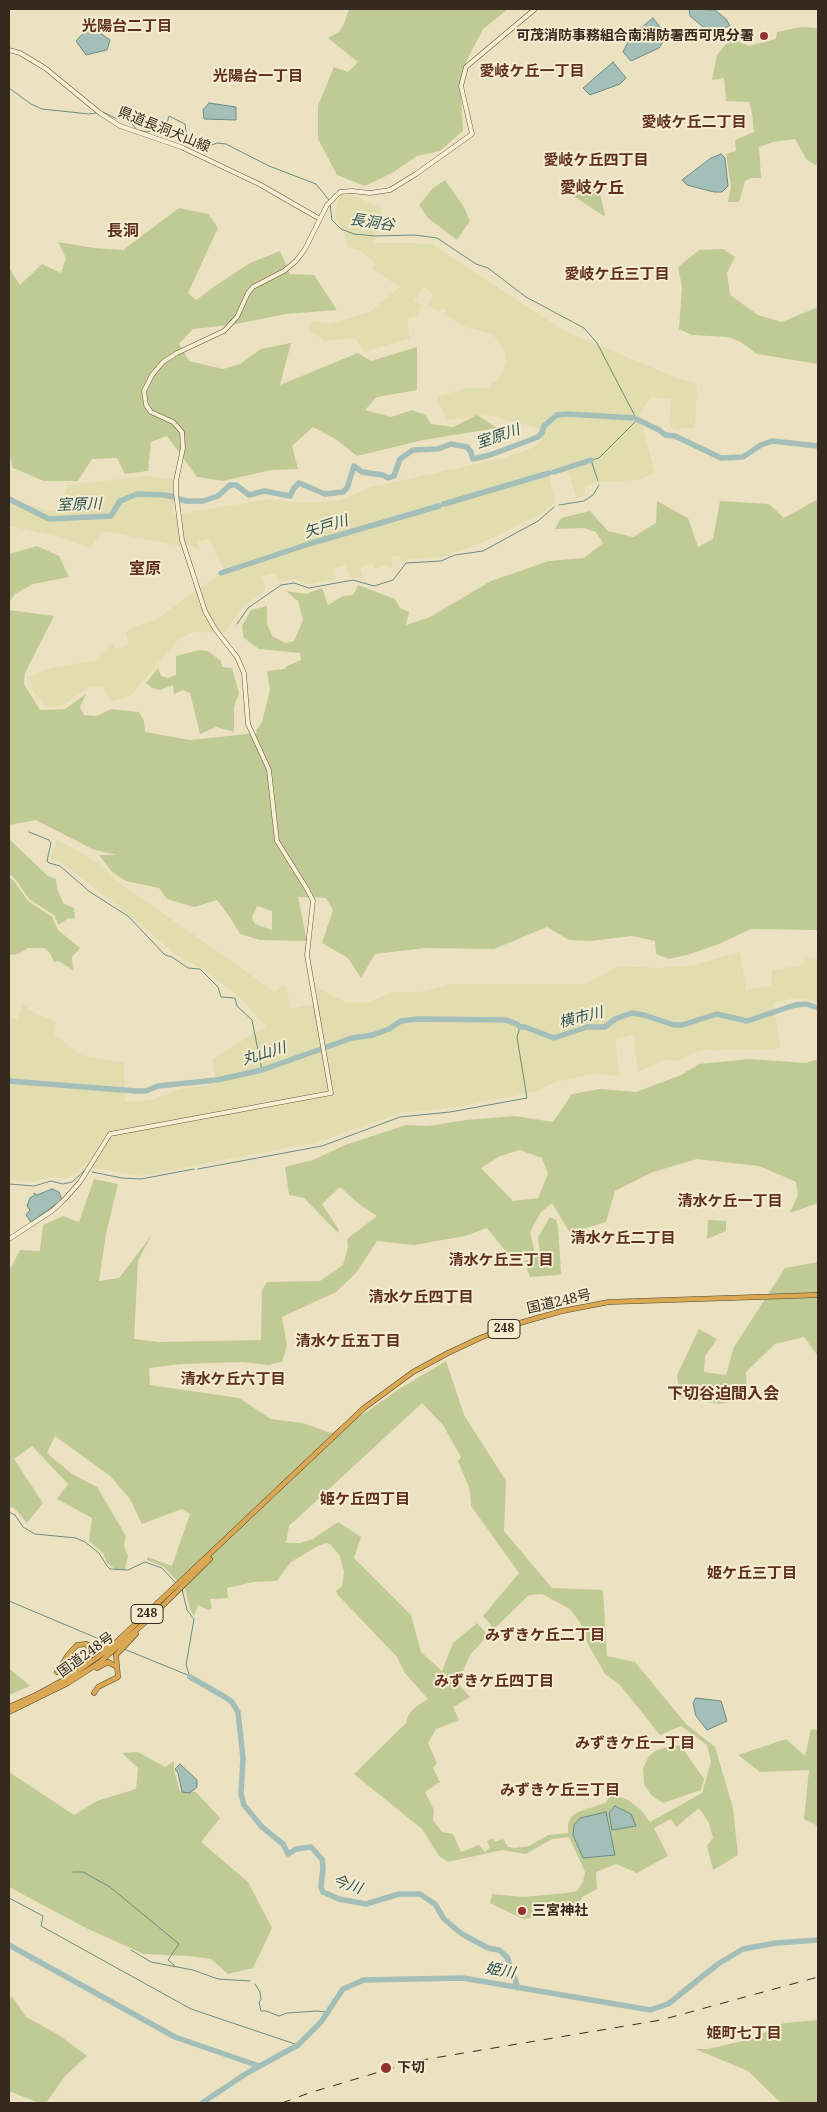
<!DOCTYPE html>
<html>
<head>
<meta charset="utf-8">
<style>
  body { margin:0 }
  #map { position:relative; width:827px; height:2112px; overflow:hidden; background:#ece2c1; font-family:"Noto Serif",serif }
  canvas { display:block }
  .frame { position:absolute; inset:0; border:10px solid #352a1d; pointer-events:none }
</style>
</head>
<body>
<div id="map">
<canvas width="827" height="2112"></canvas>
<div class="frame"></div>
</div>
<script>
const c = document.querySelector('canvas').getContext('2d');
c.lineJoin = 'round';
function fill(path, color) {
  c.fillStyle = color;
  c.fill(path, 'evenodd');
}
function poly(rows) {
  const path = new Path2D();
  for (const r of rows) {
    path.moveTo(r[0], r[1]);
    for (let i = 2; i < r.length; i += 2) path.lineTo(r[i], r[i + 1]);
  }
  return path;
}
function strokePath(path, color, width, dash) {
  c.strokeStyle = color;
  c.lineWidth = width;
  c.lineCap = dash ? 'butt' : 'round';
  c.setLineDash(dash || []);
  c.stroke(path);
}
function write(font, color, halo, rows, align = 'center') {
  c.font = font + ' "Noto Serif","Noto Sans JP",serif';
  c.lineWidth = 4;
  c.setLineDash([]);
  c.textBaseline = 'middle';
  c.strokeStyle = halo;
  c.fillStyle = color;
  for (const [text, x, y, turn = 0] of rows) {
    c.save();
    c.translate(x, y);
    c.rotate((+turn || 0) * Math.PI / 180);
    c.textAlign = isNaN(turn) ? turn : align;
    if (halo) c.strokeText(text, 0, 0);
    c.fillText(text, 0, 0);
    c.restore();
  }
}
fill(poly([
  [342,195,354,195,382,209,374,243,415,243,433,245,565,331,677,378,697,383,695,428,681,428,678,431,671,427,669,425,671,399,651,397,639,413,655,473,638,480,596,482,585,486,585,496,576,498,567,465,548,471,555,502,541,514,477,545,441,557,406,559,401,562,399,555,391,557,393,566,389,568,388,565,375,569,373,564,360,567,363,579,350,577,346,565,333,569,336,579,312,584,306,584,295,579,279,582,275,573,262,576,266,590,243,607,224,633,193,632,178,640,130,696,111,702,102,686,89,687,62,706,46,707,33,691,28,677,51,668,97,660,113,644,115,649,129,644,126,633,130,628,155,620,220,574,224,568,217,558,210,539,198,542,200,550,188,545,180,546,104,531,98,537,90,548,55,536,9,526,9,500,51,511,61,508,67,485,148,476,173,479,173,515,269,499,301,503,340,500,371,487,504,458,532,448,542,439,538,428,488,415,446,420,437,397,465,388,490,388,492,382,496,383,507,362,504,348,492,334,465,327,444,314,446,310,442,308,439,312,428,304,433,294,424,287,414,301,422,306,416,316,407,319,410,338,364,352,355,338,324,341,309,329,312,321,328,324,369,312,400,287,372,269,375,263,359,250,347,247,346,236,334,216,338,199],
  [57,839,102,865,117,881,275,992,282,985,286,986,291,1009,319,1003,317,988,347,1003,371,1002,384,995,395,992,419,992,452,984,585,984,618,966,660,968,694,965,740,952,746,990,771,986,772,970,803,965,805,959,818,957,818,1003,809,999,795,998,773,1003,781,1047,772,1050,732,1049,716,1051,709,1049,693,1053,680,1061,664,1060,638,1072,633,1035,615,1039,620,1076,593,1074,559,1081,546,1086,539,1091,453,1108,401,1113,314,1143,139,1176,83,1166,75,1174,66,1179,51,1177,34,1182,9,1180,9,1016,17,1019,23,1005,39,1015,56,1021,55,1035,81,1055,124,1063,125,1102,152,1100,179,1089,216,1084,212,1059,266,1026,237,995,202,969,174,954,138,922,61,862,50,859]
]), '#e2ddaf');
fill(poly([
  [349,9,508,9,483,29,467,60,460,80,463,131,440,151,417,156,392,173,365,186,337,175,318,139,318,106,334,67,348,72,358,62,328,38,339,32,344,24],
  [801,27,818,28,818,164,815,165,806,159,795,139,773,142,759,147,761,178,751,178,745,181,739,202,728,202,731,186,726,154,736,151,735,140,754,132,752,113,749,102,726,101,724,78,712,80,717,55,731,38,737,35,739,42,749,46,776,39,777,32],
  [445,180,464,207,470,221,457,240,428,218,419,205,432,189],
  [597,180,605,215,604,216,573,196,569,186],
  [179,208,208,214,218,228,188,293,196,300,218,284,250,263,280,251,290,274,314,275,337,310,286,314,231,325,193,329,179,344,189,361,223,369,240,364,261,349,291,343,280,385,358,353,371,361,417,347,417,390,377,397,365,410,391,417,412,410,425,415,431,424,453,427,477,415,497,428,423,440,357,456,337,440,313,427,292,446,298,469,271,470,223,481,197,477,167,436,151,442,148,471,125,474,117,458,92,459,78,481,44,481,13,468,9,454,9,268,20,285,42,264,61,273,66,258,58,242,94,248,123,250],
  [723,249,735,257,727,273,730,295,758,315,782,322,818,307,818,364,757,354,741,342,728,337,692,335,679,329,682,287,678,267,699,250],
  [818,499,818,930,751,929,719,944,687,955,669,959,656,954,655,941,632,936,591,941,569,940,547,927,494,949,425,948,375,954,361,978,348,958,322,943,333,910,326,898,298,897,307,941,260,940,240,934,229,916,217,900,194,907,167,899,159,888,126,881,112,872,99,855,116,855,92,849,36,820,9,825,9,610,54,616,25,673,24,684,40,710,65,709,86,694,80,707,84,715,97,716,111,709,139,712,144,721,145,732,190,740,257,733,256,730,262,722,270,690,267,671,285,669,287,666,301,660,300,653,259,649,244,638,242,626,251,610,267,606,267,624,272,636,285,643,294,641,303,620,298,601,286,591,306,594,322,588,328,605,343,596,353,595,358,585,395,599,400,608,409,612,406,625,430,617,491,581,549,561,584,558,603,543,596,532,584,528,555,529,561,518,590,511,608,531,633,537,656,523,657,501,688,518,698,547,713,539,720,501,769,504,784,518],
  [257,906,272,911,272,930,255,924,252,918],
  [37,546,59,556,69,577,33,584,15,594,9,603,9,554],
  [199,650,208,651,221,661,222,667,232,668,239,693,234,707,234,732,216,727,200,734,190,693,183,690,174,694,173,685,160,690,152,688,146,683,158,668,161,676,168,678,176,675,176,656],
  [9,839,48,876,56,879,57,888,63,903,74,908,75,918,67,919,59,925,54,915,29,899,16,880,9,874],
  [9,877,14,881,28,901,52,917,58,930,80,948,72,957,73,970,58,961,54,962,50,953,44,948,28,948,18,954,9,955],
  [749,1059,806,1063,818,1059,818,1203,790,1213,798,1195,796,1182,759,1166,697,1159,653,1172,615,1191,606,1222,570,1233,552,1203,541,1212,530,1232,535,1254,507,1253,487,1228,465,1236,414,1245,377,1241,356,1273,336,1292,282,1317,287,1346,282,1362,268,1365,243,1362,182,1364,149,1368,150,1385,239,1398,271,1419,303,1423,331,1433,368,1411,399,1389,446,1361,464,1415,506,1481,504,1531,552,1588,603,1590,607,1656,635,1662,686,1724,715,1747,733,1808,738,1855,713,1870,707,1846,713,1838,709,1823,699,1808,676,1827,671,1819,654,1828,668,1856,637,1873,616,1864,596,1872,597,1889,582,1897,578,1907,568,1903,531,1907,535,1917,523,1919,490,1903,492,1894,523,1897,567,1893,577,1891,583,1882,585,1872,569,1837,552,1839,526,1854,502,1850,448,1862,439,1856,422,1829,354,1774,406,1723,408,1716,414,1708,428,1699,405,1673,397,1657,337,1594,336,1591,342,1586,344,1572,340,1556,330,1544,326,1543,316,1547,291,1562,277,1581,253,1582,227,1588,228,1598,210,1599,212,1609,208,1610,198,1605,194,1616,190,1609,185,1589,164,1567,147,1560,147,1557,172,1566,190,1514,182,1509,142,1524,130,1499,110,1476,55,1436,47,1453,72,1474,97,1487,126,1536,124,1545,128,1556,125,1569,115,1569,107,1563,103,1553,89,1541,92,1518,57,1499,68,1484,32,1446,14,1459,43,1503,27,1523,14,1508,9,1506,9,1271,20,1250,40,1251,43,1225,63,1216,79,1222,94,1179,118,1184,106,1234,99,1281,119,1278,151,1236,138,1261,134,1339,160,1342,261,1340,262,1290,267,1282,320,1281,343,1265,348,1247,347,1239,377,1216,359,1204,340,1187,322,1204,339,1230,338,1233,304,1198,289,1195,285,1167,313,1160,345,1145,406,1125,428,1126,466,1120,515,1116,553,1122,572,1094,600,1089,636,1092,681,1075,699,1064],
  [520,1150,542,1158,548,1174,538,1198,513,1201,481,1168,500,1156],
  [422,1403,443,1425,461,1457,458,1461,470,1490,471,1506,519,1573,483,1616,494,1629,529,1595,542,1594,570,1609,581,1624,588,1644,605,1674,620,1685,660,1735,681,1726,707,1745,711,1762,702,1793,650,1822,641,1810,628,1800,612,1794,605,1803,578,1812,571,1817,568,1824,568,1833,548,1835,529,1846,515,1848,508,1847,503,1839,495,1842,493,1838,487,1841,490,1848,485,1852,479,1845,461,1852,453,1834,442,1832,433,1820,434,1810,425,1792,440,1782,433,1768,437,1763,428,1743,436,1729,459,1720,453,1707,470,1697,458,1683,470,1655,488,1635,477,1623,453,1643,442,1671,421,1652,411,1615,354,1558,361,1537,338,1522,313,1539,300,1543,286,1543,289,1526],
  [550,1217,556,1220,558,1226,561,1273,559,1275,530,1277,524,1261,540,1255,538,1237],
  [708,1220,726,1221,726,1231,707,1239],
  [818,1262,818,1356,804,1337,775,1344,746,1372,747,1399,720,1404,680,1398,677,1375,699,1329,717,1339,705,1356,704,1372,726,1375,734,1347,785,1268],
  [9,1669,10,1669,30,1686,9,1695],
  [811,1729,818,1730,818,1826,804,1819,809,1770,760,1772,738,1755,786,1739,805,1756],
  [674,1745,681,1746,704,1779,701,1790,663,1803,651,1795,644,1784,643,1768,649,1756,657,1750],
  [138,1752,165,1767,174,1761,174,1770,180,1792,196,1792,220,1818,201,1842,248,1882,272,1928,253,1968,228,1974,211,1959,188,1956,144,1954,86,1928,9,1887,9,1772,74,1815,97,1801,136,1789,138,1768,122,1753],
  [12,1996,26,2017,59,2035,87,2056,66,2075,46,2103,39,2103,9,2091,9,2001],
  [818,2020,818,2103,781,2103,748,2071,695,2049,708,2049,751,2039,784,2023]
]), '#c0ca95');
const water = poly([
  [689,9,715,10,726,19,730,26,709,32,690,16,689,9],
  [653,18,667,36,659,48,631,61,623,52,631,36,653,18],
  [90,22,93,28,110,40,107,50,86,55,76,41,88,28,90,22],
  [613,62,626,78,620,84,590,95,583,88,613,62],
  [209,103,236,107,236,120,204,119,203,110,209,103],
  [721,154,725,158,728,186,722,192,714,192,687,185,682,180,711,158,721,154],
  [52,1189,59,1192,62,1200,31,1222,26,1215,30,1210,27,1206,30,1198,35,1195,34,1193,37,1195,52,1189],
  [696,1698,721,1701,727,1721,707,1730,696,1716,693,1703,696,1698],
  [180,1764,197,1780,197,1787,190,1793,182,1792,178,1773,175,1769,180,1764],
  [615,1806,631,1814,636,1826,612,1830,609,1813,615,1806],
  [606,1812,615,1855,583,1858,573,1835,574,1825,580,1818,606,1812]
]);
fill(water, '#a3bfb8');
strokePath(water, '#6b8c86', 1);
strokePath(poly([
  [9,88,31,104,42,109,89,114,96,113],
  [103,112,115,118,127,118,137,130,148,132,167,123,169,116,185,124,187,138,194,145,204,148,217,143,226,144,269,166,316,184,329,200],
  [330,204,332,220,341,229,354,234,375,236,415,235,437,238,476,264,488,268,526,297,584,328,597,343,637,420,599,458,591,460,598,481],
  [559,505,584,501,593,495,599,485],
  [237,624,248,608,281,585,294,583,309,588,353,580,374,586,393,580,406,563,441,561,455,555,483,551,538,521,554,507],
  [29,832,49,840,51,843,47,861,49,863,60,866,90,892,128,916,165,955,172,957,188,968,200,969,218,987,221,997,235,998,237,1006,252,1020,262,1070],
  [198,1169,322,1146,400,1117,450,1112,527,1098,517,1037,520,1027],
  [92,1172,122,1178,141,1179,194,1169],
  [9,1184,34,1186,51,1181,63,1184,72,1182,84,1171],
  [9,1512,15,1515,23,1527,35,1534,76,1538,85,1542,99,1553,107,1566,110,1569,128,1570,145,1562,162,1568,176,1583],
  [182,1589,187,1610,194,1619,186,1665,190,1677],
  [9,1601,111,1644],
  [124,1649,190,1676],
  [73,1872,83,1872,110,1887,179,1944,168,1960,174,1965,174,1967],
  [9,1898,43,1916,41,1926,191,2009,298,2045],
  [131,1950,151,1962,193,1970,218,1979,250,1981],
  [255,1984,260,1992,261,2000,259,2002,261,2011,266,2011,279,2016,287,2013,317,2011,326,2012]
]), '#6b8c86', 1);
strokePath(poly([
  [554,472,591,460],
  [9,499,49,519,111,516,120,501,137,494,165,495,174,497],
  [179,499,186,501,203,501,218,496,230,485,236,485,249,495,264,491,290,496,294,488,299,483,325,494,343,492,347,488,354,466,362,472,383,475,388,478,394,476,400,459,413,450,438,449,451,444,467,447,471,452,473,459,490,455,538,437,542,433,544,426,557,415,567,414,634,418,659,430,665,435,675,436,721,458,743,457,761,445,772,441,818,446],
  [444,504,549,473],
  [221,573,312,543,439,506],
  [9,1081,136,1091,146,1091,158,1086,217,1080,262,1070,352,1038,373,1035,389,1029,401,1021,418,1019,506,1020,517,1024,520,1027,525,1027,554,1038,587,1027,605,1027,615,1019,632,1013,644,1015,674,1025,682,1025,717,1014,747,1021,795,1005,806,1004,818,1008],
  [190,1677,225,1697,232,1702,238,1712,243,1758,241,1794,244,1805,262,1827,283,1844,288,1854,296,1849,311,1847,322,1859,323,1867,321,1887,323,1892,339,1899,366,1904,399,1894,420,1894,435,1904,444,1919,462,1934,488,1948,499,1950,507,1957,518,1988],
  [9,1945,175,2037,259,2066],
  [202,2103,247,2073,298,2045,321,2022,343,1989,364,1980,463,1978,650,2010,668,2004,718,1964,743,1949,776,1943,818,1940]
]), '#a3bfb8', 5.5);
const secondary = poly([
  [9,50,20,53,45,68,100,113,120,126,181,147,259,184,320,219],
  [9,1239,52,1211,64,1200,80,1182,110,1134,331,1093,307,955,313,901,307,889,277,841,269,770,248,724,244,673,237,657,215,629,205,611,182,540,176,494,176,481,183,448,182,432,173,422,151,412,146,405,144,391,152,375,163,362,177,353,224,331,237,317,248,293,253,287,284,271,296,261,305,249,327,205,340,192,352,191,370,193,390,190,416,174,472,134,461,86,466,67,535,9]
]);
const highway = poly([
  [86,1663,92,1653,86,1644],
  [97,1668,108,1662,117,1667],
  [57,1672,68,1655,77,1645,86,1644,99,1650,108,1646],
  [94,1693,98,1687,118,1677,116,1655,136,1634],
  [9,1707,36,1695,71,1676,109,1649,364,1408,413,1372,448,1353,480,1338,516,1324,562,1311,609,1302,818,1295],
  [9,1712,68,1683,99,1663,150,1618,210,1559]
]);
strokePath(secondary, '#67543c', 5);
strokePath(highway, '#53412d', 5.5);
strokePath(secondary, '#f7efd4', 4);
strokePath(highway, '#daa853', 4.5);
strokePath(poly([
  [282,2103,309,2093,416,2061,661,2020,818,1977]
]), '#352a1d', 1, [9, 9]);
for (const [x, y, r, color] of [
  [764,36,5,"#92312b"],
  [522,1911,5,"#92312b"],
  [386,2068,6,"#92312b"]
]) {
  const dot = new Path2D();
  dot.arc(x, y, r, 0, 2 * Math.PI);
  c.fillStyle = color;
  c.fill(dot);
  strokePath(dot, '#f4ecd0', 2);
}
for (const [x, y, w] of [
  [504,1329,32],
  [147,1614,32]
]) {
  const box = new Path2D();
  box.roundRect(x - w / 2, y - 9.5, w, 19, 4);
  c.fillStyle = '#f4ecd0';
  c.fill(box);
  strokePath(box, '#352a1d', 1);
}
write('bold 12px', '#352a1d', null, [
  ["248",504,1329],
  ["248",147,1614]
]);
write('bold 14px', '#352a1d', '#f4ecd0', [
  ["可茂消防事務組合南消防署西可児分署",754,36,"right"],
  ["三宮神社",532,1911],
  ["下切",397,2068]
], 'left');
write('14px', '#352a1d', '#f4ecd0', [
  ["県道長洞犬山線",164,130,22],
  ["国道248号",559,1302,-13],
  ["国道248号",86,1655,-36]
]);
write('bold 15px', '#60301e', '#f4ecd0', [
  ["光陽台二丁目",127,27],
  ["愛岐ケ丘一丁目",532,72],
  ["光陽台一丁目",258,77],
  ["愛岐ケ丘二丁目",694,123],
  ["愛岐ケ丘四丁目",596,161],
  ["愛岐ケ丘三丁目",617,275],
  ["清水ケ丘一丁目",730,1202],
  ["清水ケ丘二丁目",623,1239],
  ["清水ケ丘三丁目",501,1261],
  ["清水ケ丘四丁目",421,1298],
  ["清水ケ丘五丁目",348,1342],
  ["清水ケ丘六丁目",233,1380],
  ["姫ケ丘四丁目",365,1500],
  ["姫ケ丘三丁目",752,1574],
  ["みずきケ丘二丁目",545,1636],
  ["みずきケ丘四丁目",494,1682],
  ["みずきケ丘一丁目",635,1744],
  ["みずきケ丘三丁目",560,1791],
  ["姫町七丁目",744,2034]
]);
write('italic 15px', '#2d5454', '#f4ecd0', [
  ["長洞谷",372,223,8],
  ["室原川",498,437,-19],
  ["室原川",79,505,-2],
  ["矢戸川",326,527,-17],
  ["横市川",581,1018,-14],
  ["丸山川",264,1054,-17],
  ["今川",347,1885,18],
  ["姫川",500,1971,10]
]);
write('bold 16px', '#60301e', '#f4ecd0', [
  ["愛岐ケ丘",592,188],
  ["長洞",123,231],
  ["室原",145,569],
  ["下切谷迫間入会",723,1394]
]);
</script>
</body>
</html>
